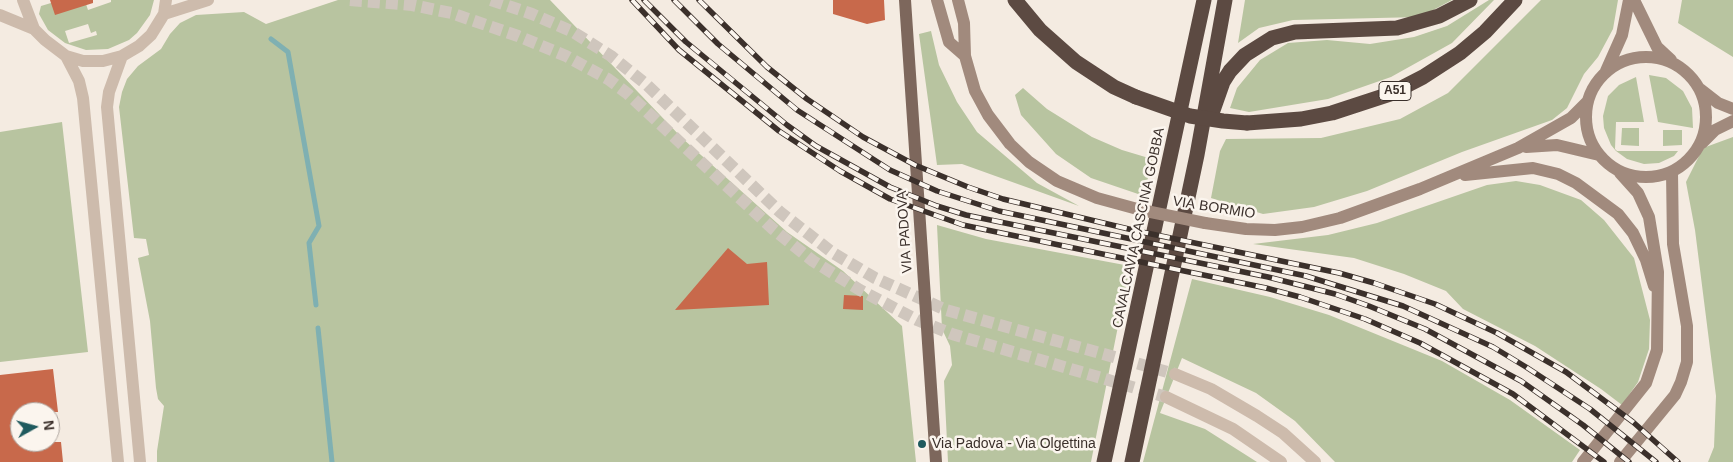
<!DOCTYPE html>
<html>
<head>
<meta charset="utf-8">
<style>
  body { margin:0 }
  #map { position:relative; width:1733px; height:462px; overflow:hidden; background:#f4ebe1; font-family:Helvetica,sans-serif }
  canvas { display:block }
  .north { position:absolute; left:10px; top:402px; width:50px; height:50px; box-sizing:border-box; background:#fbf5ee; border:1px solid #aea6a0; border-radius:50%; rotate:83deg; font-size:14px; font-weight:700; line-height:20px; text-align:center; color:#3b302b }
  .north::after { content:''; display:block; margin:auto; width:18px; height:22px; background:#1f5a5e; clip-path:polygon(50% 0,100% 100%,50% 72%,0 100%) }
</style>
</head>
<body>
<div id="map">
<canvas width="1733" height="462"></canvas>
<div class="north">N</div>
</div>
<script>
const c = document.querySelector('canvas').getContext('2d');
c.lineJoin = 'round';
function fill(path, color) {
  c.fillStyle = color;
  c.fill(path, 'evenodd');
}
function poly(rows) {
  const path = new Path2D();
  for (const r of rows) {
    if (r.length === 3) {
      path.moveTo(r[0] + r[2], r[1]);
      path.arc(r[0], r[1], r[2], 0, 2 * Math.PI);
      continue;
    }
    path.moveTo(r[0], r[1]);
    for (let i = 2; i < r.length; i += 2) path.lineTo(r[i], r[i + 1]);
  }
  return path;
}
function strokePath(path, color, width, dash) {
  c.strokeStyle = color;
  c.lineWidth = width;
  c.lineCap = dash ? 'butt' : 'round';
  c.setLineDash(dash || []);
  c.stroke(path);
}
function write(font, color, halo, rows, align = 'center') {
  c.font = font + ' Helvetica,sans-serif';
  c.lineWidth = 5;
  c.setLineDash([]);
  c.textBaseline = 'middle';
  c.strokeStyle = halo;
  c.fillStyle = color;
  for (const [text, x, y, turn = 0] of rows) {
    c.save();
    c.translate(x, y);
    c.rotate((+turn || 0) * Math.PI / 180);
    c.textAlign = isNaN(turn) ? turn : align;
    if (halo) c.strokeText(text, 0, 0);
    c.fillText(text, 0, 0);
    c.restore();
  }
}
fill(poly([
  [111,0,154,0,150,15,137,33,129,40,108,49,86,50,65,43,48,30,39,14,41,6,51,3,86,4,88,10,111,2],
  [88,24,91,33,96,31,97,35,69,43,65,31],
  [338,0,550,0,682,138,787,232,843,271,902,326,916,462,157,462,157,451,164,406,158,399,156,388,150,321,138,258,149,255,146,239,134,238,119,107,122,92,127,79,138,66,161,49,170,34,180,23,196,15,244,12,266,24],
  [1245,0,1452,0,1420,17,1293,20,1259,28,1238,43],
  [1489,0,1494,0,1452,43,1391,77,1328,99,1249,112,1230,108,1237,88,1260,60,1288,43,1327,40,1370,44,1414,37,1447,26],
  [1541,0,1618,0,1613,29,1598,57,1584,74,1567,108,1552,120,1462,152,1367,191,1314,207,1263,214,1211,198,1220,151,1226,139,1321,138,1400,119,1448,93],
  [1682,0,1733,0,1733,57,1678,23],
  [931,31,939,65,957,102,977,132,1037,183,1079,206,962,164,937,165,919,34],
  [1649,75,1666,78,1683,91,1692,108,1693,128,1658,122],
  [1636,77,1644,122,1616,122,1615,149,1617,151,1678,151,1674,156,1659,163,1644,164,1627,159,1616,151,1611,145,1604,128,1603,116,1608,96,1619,85],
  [1023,88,1047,109,1092,137,1122,150,1152,159,1144,196,1091,178,1056,154,1021,115,1015,95],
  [62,122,88,352,0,362,0,132],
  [1622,128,1639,128,1639,146,1621,145],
  [1663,130,1682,130,1682,145,1663,146],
  [1733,137,1733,462,1708,462,1714,447,1716,396,1695,230,1686,182,1703,148],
  [1516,181,1540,185,1581,200,1604,220,1634,258,1650,320,1649,349,1638,382,1622,405,1601,389,1535,346,1463,309,1446,291,1404,274,1354,258,1253,244,1328,235,1377,223,1487,185],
  [937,225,986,239,1130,266,1091,462,948,462,944,381,952,365,950,346,942,329],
  [1192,279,1270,297,1329,315,1442,361,1510,400,1580,450,1572,462,1335,462,1295,421,1256,393,1182,358,1160,413,1205,429,1257,462,1143,462]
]), '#b8c4a0');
strokePath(poly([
  [271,39,288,52,319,226,309,243,316,305],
  [318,328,332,462]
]), '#7fb0b2', 5);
fill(poly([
  [50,0,93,0,93,3,55,15],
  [833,0,884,0,885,20,867,24,833,14],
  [728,248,747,264,767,262,769,305,675,310],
  [844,295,863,296,863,310,843,309],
  [53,369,58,412,20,412,20,442,61,442,63,462,0,462,0,375]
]), '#c8694b');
strokePath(poly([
  [350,0,412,5,451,13,518,36,566,56,608,79,628,94,773,229,813,261,860,290,917,320,952,334,1166,397],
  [491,0,532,14,573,32,611,56,647,85,780,212,833,253,875,278,946,310,1175,374]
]), '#cfc6bd', 12, [12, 6]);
strokePath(poly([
  [23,0,34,29,45,40,66,56,83,61,103,61,122,56,139,46,151,35,164,14,166,0],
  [164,14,208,0],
  [0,15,34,29],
  [66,56,79,81,83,98,118,462],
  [122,56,109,92,107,107,140,462],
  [1175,374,1211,389,1257,416,1283,433,1315,462],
  [1166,397,1233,429,1281,462]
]), '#cdbbac', 12);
strokePath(poly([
  [937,0,949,42,965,56],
  [958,0,964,23,965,56,975,91,988,115,1010,144,1029,162,1057,181,1097,198,1141,210],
  [1634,0,1657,47,1671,60],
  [1646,117,60],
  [1606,71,1622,35,1629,0],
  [1700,89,1718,103,1733,109],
  [1702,143,1715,130,1733,121],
  [1526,147,1557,145,1599,155],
  [1465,175,1533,168,1558,174,1576,183,1618,214,1633,233,1646,260,1654,286],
  [1205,223,1246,229,1275,230,1302,227,1340,218,1420,189,1518,148,1571,118,1588,101],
  [1583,462,1646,383,1657,350,1658,272,1649,217,1638,193,1620,173],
  [1620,462,1675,395,1681,382,1687,362,1687,326,1673,244,1672,172]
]), '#a18a7d', 12);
strokePath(poly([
  [905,0,936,462]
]), '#7d675c', 12);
strokePath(poly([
  [1015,0,1040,30,1076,62,1114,87,1136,97],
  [1211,116,1223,82,1230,71,1245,55,1272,38,1295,32,1397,28,1439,16,1470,0],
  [1247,123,1301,119,1332,113,1390,94,1423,77,1460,53,1485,32,1515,0],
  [1104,462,1204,0],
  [1132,462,1197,155,1225,0]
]), '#5c4a42', 15);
const rail = poly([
  [632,0,679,50,779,131,840,171,890,199,963,225,1266,288,1300,297,1365,319,1420,343,1513,394,1604,462],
  [644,0,686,42,787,125,816,146,890,187,937,206,966,215,1268,277,1335,294,1369,306,1425,329,1521,381,1583,425,1629,462],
  [674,0,718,44,797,110,890,170,937,191,999,211,1306,276,1403,306,1493,347,1526,367,1590,409,1656,462],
  [699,0,767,67,807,99,863,137,915,165,968,187,1003,199,1137,231,1339,273,1374,283,1435,304,1497,333,1566,372,1633,422,1678,462]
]);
strokePath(rail, '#3b302b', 5.5);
strokePath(rail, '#fbf5ee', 4, [11]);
strokePath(poly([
  [1141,210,1205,223]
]), '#a18a7d', 12);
strokePath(poly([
  [1136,97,1190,116,1223,121,1247,123]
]), '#5c4a42', 15);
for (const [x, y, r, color] of [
  [922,444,5,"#1f5a5e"]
]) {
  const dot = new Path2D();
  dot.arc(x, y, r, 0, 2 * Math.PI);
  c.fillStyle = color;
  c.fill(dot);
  strokePath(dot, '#fbf5ee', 2);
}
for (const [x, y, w] of [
  [1395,91,32]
]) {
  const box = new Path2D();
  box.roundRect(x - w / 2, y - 9.5, w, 19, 4);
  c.fillStyle = '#fbf5ee';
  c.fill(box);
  strokePath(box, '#3b302b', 1);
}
write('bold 12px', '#3b302b', null, [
  ["A51",1395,91]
]);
write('14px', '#3b302b', '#fbf5ee', [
  ["VIA BORMIO",1214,208,9],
  ["CAVALCAVIA CASCINA GOBBA",1139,228,-78],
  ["VIA PADOVA",905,232,-94]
]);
write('14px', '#3b302b', '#fbf5ee', [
  ["Via Padova - Via Olgettina",932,444]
], 'left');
</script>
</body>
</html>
